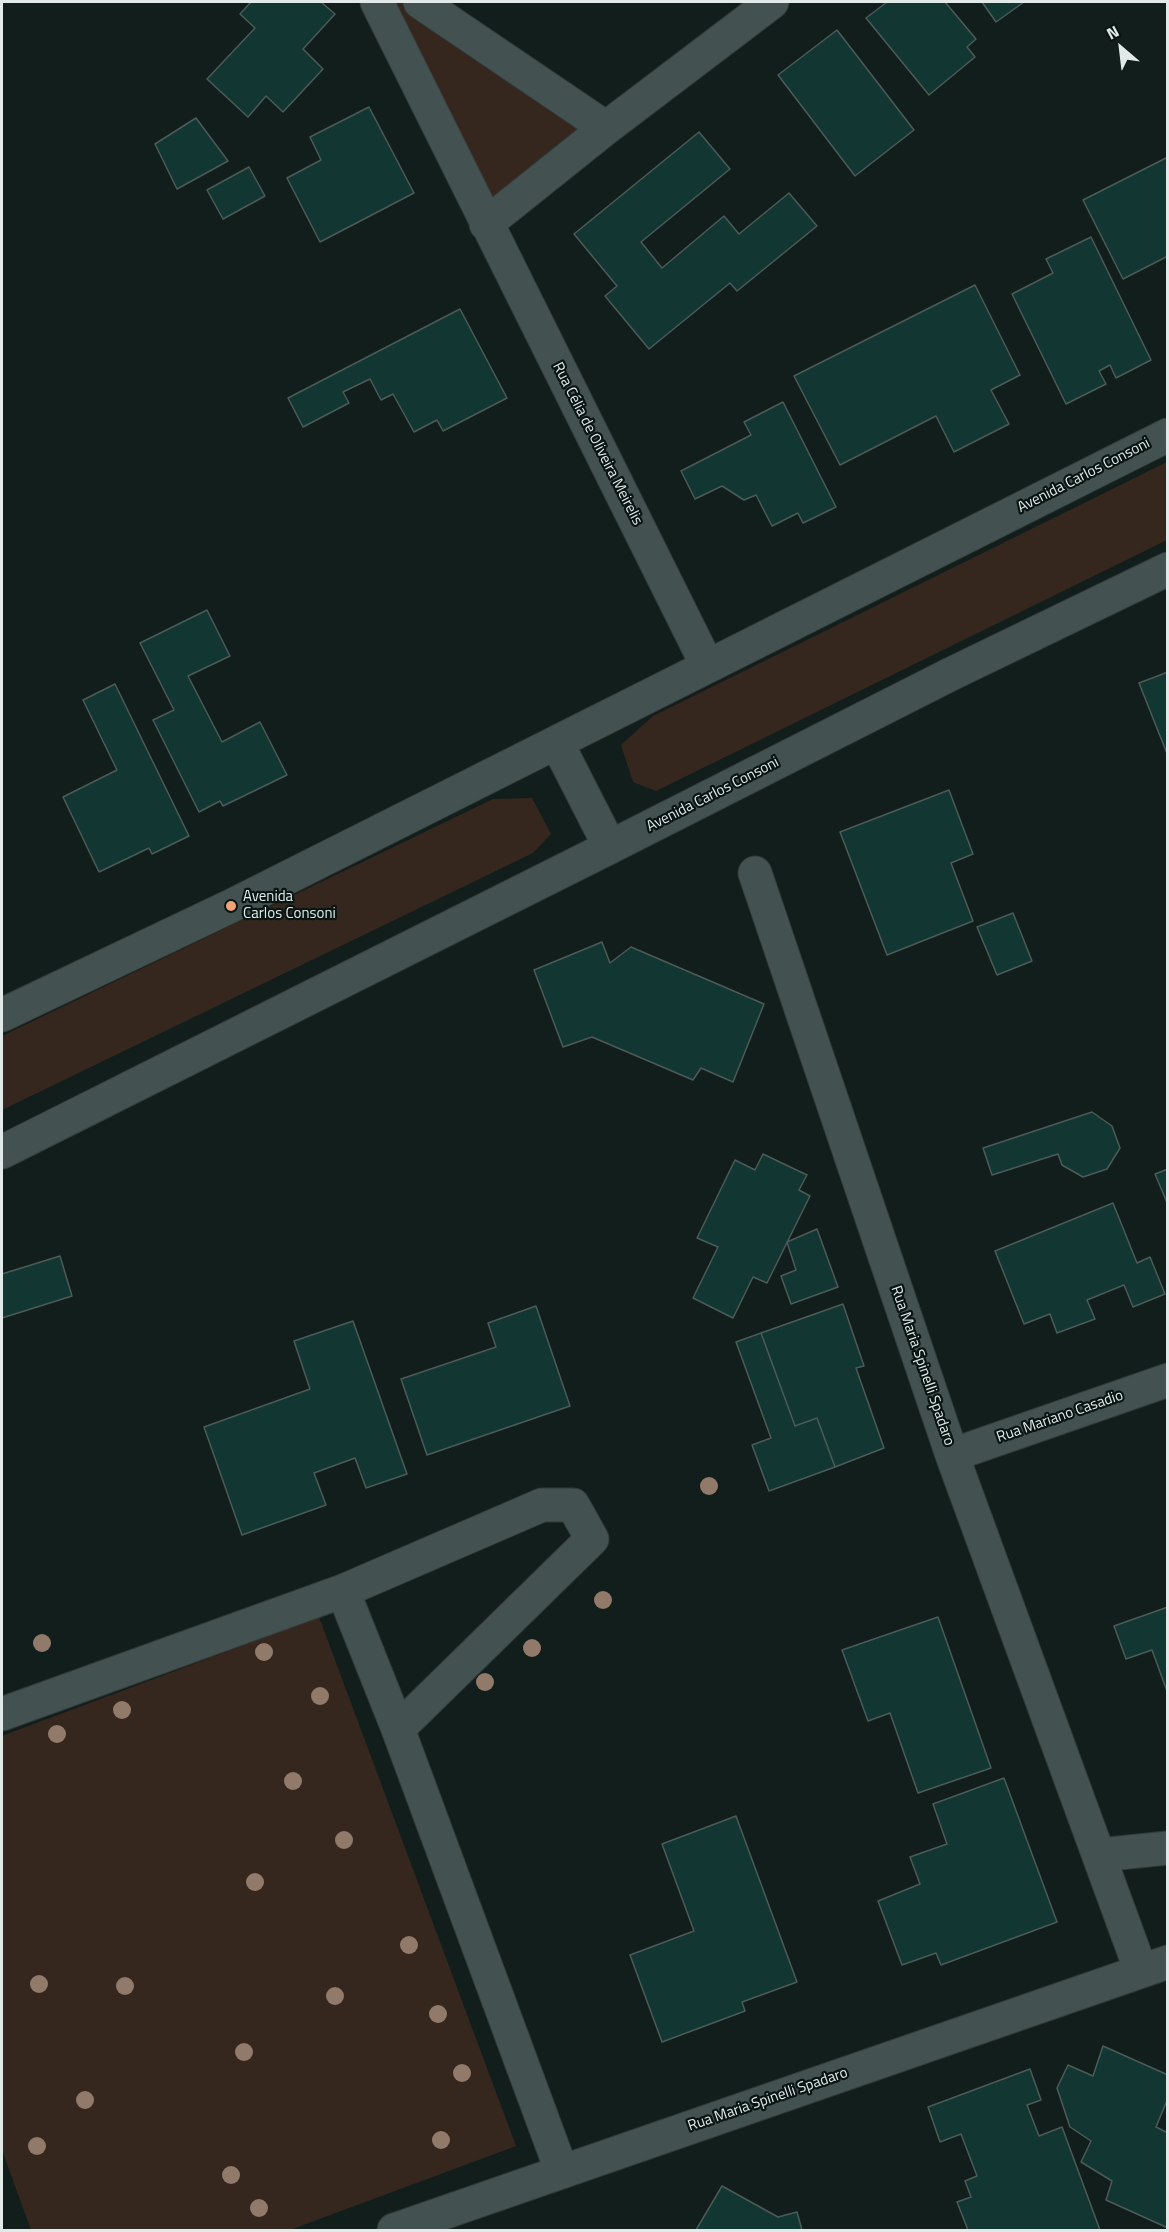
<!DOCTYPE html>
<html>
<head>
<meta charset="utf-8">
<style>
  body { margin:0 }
  #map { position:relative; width:1169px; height:2232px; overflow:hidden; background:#111e1c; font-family:"Titillium Web",sans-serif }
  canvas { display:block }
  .frame { position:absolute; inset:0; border:3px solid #e1eae9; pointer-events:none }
  .north { position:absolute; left:1091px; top:18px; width:60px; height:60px; -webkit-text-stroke:4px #081513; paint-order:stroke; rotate:332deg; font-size:16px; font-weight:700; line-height:24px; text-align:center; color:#e1eae9 }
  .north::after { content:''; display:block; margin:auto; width:21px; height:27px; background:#e1eae9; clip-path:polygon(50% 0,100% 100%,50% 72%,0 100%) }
</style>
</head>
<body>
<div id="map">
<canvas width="1169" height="2232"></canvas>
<div class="frame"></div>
<div class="north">N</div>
</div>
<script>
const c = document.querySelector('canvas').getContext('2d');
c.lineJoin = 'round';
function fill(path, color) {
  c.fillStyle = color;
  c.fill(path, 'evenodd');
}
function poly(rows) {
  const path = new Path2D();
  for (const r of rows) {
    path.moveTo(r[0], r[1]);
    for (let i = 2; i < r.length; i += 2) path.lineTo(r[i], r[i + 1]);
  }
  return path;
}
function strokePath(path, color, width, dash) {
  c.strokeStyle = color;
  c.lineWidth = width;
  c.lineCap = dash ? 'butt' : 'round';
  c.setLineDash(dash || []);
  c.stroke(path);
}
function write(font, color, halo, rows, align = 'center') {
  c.font = font + ' "Titillium Web",sans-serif';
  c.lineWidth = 4.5;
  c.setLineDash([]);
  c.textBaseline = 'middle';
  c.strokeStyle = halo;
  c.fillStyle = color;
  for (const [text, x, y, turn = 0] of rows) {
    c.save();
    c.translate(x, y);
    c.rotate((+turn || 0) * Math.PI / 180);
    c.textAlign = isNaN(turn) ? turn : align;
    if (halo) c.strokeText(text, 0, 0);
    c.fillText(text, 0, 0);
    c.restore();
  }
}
fill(poly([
  [384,2,411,2,598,130,487,215],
  [1167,462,1167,540,656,791,633,782,621,745,653,716],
  [532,798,551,834,533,853,2,1110,2,1036,493,799],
  [319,1617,516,2146,290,2230,31,2230,2,2150,2,1736]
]), '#36271e');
const building = poly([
  [251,2,321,2,335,14,303,49,323,69,283,112,266,96,248,117,207,79,255,28,240,14,251,2],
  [887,2,945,2,976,39,967,47,975,57,929,95,866,18,887,2],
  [982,2,1024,2,996,22,982,2],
  [837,30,914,130,855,176,778,75,837,30],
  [369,107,414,193,320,242,287,178,321,160,310,137,369,107],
  [196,118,228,161,177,189,155,144,196,118],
  [699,132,730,169,641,242,662,268,724,216,739,234,789,193,817,226,737,291,730,283,649,349,605,296,617,286,574,234,699,132],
  [1168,157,1168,256,1123,279,1083,200,1168,157],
  [249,167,265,196,223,219,207,190,249,167],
  [1091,237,1151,360,1116,378,1110,365,1099,371,1106,384,1066,404,1012,294,1053,273,1046,259,1091,237],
  [975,285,1020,375,991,390,1009,424,954,452,936,416,840,465,794,376,975,285],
  [460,309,507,398,443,431,437,420,414,432,393,394,381,400,370,379,343,392,349,403,303,427,288,398,460,309],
  [783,402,836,507,803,523,798,513,772,526,756,495,744,500,722,486,695,499,681,471,751,435,744,422,783,402],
  [207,610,230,656,188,676,222,742,260,722,287,775,223,806,220,801,199,812,153,720,174,710,140,643,207,610],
  [1168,672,1168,756,1139,683,1168,672],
  [115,684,189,836,152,854,149,848,99,872,63,797,117,770,83,700,115,684],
  [949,790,973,854,951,863,973,921,887,955,840,832,949,790],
  [1013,913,1032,961,997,975,977,927,1013,913],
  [602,942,610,963,631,947,764,1004,733,1082,701,1068,693,1080,592,1037,563,1047,534,970,602,942],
  [1092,1112,1112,1126,1120,1148,1107,1169,1083,1177,1062,1165,1058,1154,992,1175,983,1148,1092,1112],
  [763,1154,807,1175,799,1190,810,1196,767,1283,753,1277,733,1318,693,1298,718,1247,697,1238,735,1160,755,1170,763,1154],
  [1168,1169,1168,1205,1155,1174,1168,1169],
  [1113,1203,1137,1263,1150,1257,1165,1294,1133,1307,1124,1285,1087,1300,1095,1319,1057,1333,1050,1314,1024,1324,995,1251,1113,1203],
  [817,1229,838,1287,791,1304,781,1276,796,1270,787,1242,817,1229],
  [60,1256,72,1296,2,1318,2,1274,60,1256],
  [843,1304,864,1366,856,1368,884,1448,835,1467,817,1418,795,1426,761,1333,843,1304],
  [536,1306,570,1406,427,1455,401,1379,496,1347,488,1323,536,1306],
  [353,1321,407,1474,366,1488,355,1458,314,1473,326,1505,242,1535,204,1427,310,1389,294,1341,353,1321],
  [761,1333,795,1426,817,1418,835,1467,769,1491,752,1445,771,1438,736,1342,761,1333],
  [1168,1607,1168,1694,1152,1650,1126,1659,1114,1626,1168,1607],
  [938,1617,991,1768,918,1793,890,1713,868,1721,842,1650,938,1617],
  [1004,1778,1057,1922,941,1965,936,1953,902,1965,878,1901,920,1884,910,1857,947,1844,933,1804,1004,1778],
  [736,1816,797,1982,742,2002,745,2011,662,2042,630,1955,694,1931,662,1844,736,1816],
  [1103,2046,1168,2075,1168,2098,1156,2127,1168,2133,1168,2228,1106,2200,1112,2181,1081,2162,1091,2141,1070,2127,1057,2088,1068,2065,1093,2076,1103,2046],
  [1030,2069,1041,2100,1027,2105,1039,2136,1062,2127,1100,2230,968,2230,957,2202,971,2197,965,2181,977,2176,961,2134,940,2142,928,2107,1030,2069],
  [722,2186,778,2217,797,2212,802,2230,696,2230,722,2186]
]);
fill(building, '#123632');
strokePath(building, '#4c5b58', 1.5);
const minor = poly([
  [377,2,707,665],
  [420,2,606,128],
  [486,224,606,128,772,2],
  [755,873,952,1455,1141,1971],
  [952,1455,1168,1380],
  [343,1591,398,1729,562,2172],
  [2,1714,343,1591,542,1505,573,1505,592,1539,398,1729],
  [1099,1855,1168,1848],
  [394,2230,1168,1962]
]);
const secondary = poly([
  [557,743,610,847],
  [2,1015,231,906,1168,435],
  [2,1152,610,847,951,674,1168,569]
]);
strokePath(minor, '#323a39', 35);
strokePath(secondary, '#323a39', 35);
strokePath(minor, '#435250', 33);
strokePath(secondary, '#435250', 33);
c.fillStyle = '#917a6a';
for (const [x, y] of [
  [709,1486],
  [603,1600],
  [42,1643],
  [532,1648],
  [264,1652],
  [485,1682],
  [320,1696],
  [122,1710],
  [57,1734],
  [293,1781],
  [344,1840],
  [255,1882],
  [409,1945],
  [39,1984],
  [125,1986],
  [335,1996],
  [438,2014],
  [244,2052],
  [462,2073],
  [85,2100],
  [441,2140],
  [37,2146],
  [231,2175],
  [259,2208]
]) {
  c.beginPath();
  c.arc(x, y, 9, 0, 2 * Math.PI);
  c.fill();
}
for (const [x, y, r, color] of [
  [231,906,6,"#efa377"]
]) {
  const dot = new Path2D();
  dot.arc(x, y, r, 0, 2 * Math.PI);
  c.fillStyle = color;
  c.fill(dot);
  strokePath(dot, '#081513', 2);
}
write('15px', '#e1eae9', '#081513', [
  ["Rua Célia de Oliveira Meirelis",597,444,63],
  ["Avenida Carlos Consoni",1084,476,-27],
  ["Avenida Carlos Consoni",713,795,-27],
  ["Rua Maria Spinelli Spadaro",922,1366,71],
  ["Rua Mariano Casadio",1060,1417,-19],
  ["Rua Maria Spinelli Spadaro",768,2100,-19]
]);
write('15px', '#e1eae9', '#081513', [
  ["Avenida",243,897],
  ["Carlos Consoni",243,914]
], 'left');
</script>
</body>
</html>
